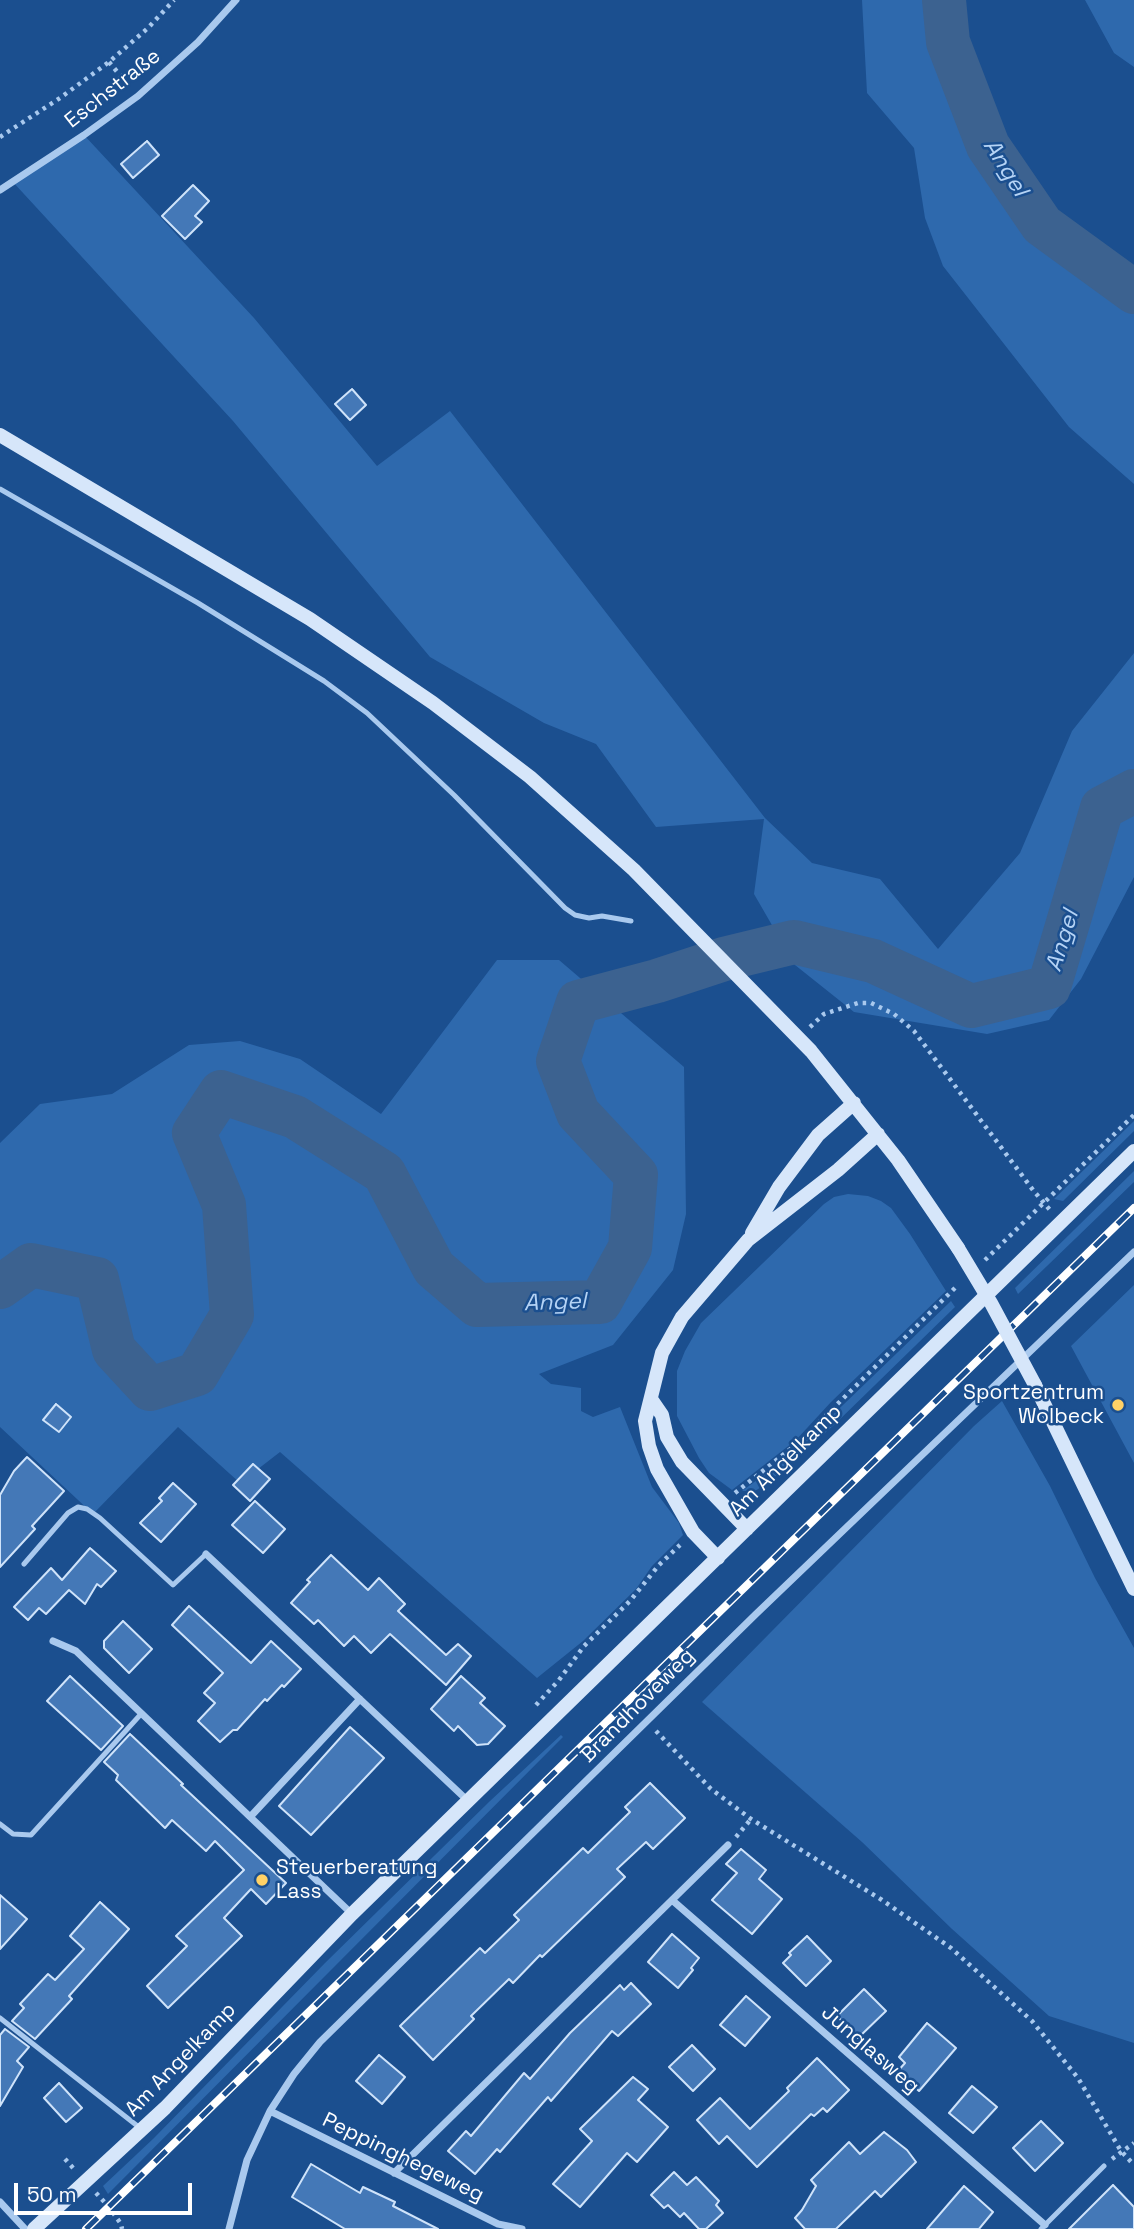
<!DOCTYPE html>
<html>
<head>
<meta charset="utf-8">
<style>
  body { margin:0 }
  #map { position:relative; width:1134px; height:2229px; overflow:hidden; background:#1b4f8f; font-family:"Space Grotesk",sans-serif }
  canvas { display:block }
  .scale { position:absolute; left:14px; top:2183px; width:178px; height:32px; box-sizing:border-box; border:4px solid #fff; border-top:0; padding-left:9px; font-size:21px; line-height:24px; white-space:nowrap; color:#fff; -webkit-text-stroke:5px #1b4f8f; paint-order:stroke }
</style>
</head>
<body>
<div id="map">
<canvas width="1134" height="2229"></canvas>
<div class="scale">50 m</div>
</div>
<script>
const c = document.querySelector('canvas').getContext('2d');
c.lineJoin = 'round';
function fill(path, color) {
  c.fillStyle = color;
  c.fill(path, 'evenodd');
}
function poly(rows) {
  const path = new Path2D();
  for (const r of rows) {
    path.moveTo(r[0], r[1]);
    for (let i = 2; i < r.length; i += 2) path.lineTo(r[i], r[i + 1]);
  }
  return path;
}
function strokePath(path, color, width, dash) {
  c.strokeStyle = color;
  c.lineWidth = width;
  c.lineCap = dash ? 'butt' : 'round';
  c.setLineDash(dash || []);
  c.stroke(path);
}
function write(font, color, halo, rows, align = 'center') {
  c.font = font + ' "Space Grotesk",sans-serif';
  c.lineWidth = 5;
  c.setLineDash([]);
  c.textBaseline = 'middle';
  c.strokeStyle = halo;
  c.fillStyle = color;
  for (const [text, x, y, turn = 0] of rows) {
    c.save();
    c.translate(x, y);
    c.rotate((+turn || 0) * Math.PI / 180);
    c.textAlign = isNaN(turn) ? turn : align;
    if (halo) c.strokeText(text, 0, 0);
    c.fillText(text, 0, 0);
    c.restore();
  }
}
fill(poly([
  [862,0,944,0,948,42,988,146,1042,225,1134,292,1134,484,1069,427,943,266,925,218,914,148,867,93],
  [1085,0,1134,0,1134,67,1114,53],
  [84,135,254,318,377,466,450,411,765,818,812,863,880,879,938,949,1020,853,1072,731,1134,653,1134,877,1081,979,1049,1020,987,1034,854,1012,795,965,754,894,764,819,656,827,596,744,544,723,430,657,233,421,12,181],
  [497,960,559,960,684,1067,686,1214,673,1270,613,1345,539,1374,551,1384,581,1388,581,1411,593,1417,620,1407,652,1487,679,1523,683,1535,652,1566,636,1589,583,1641,537,1678,280,1452,240,1483,178,1427,93,1514,0,1427,0,1143,40,1104,112,1094,189,1045,240,1041,300,1059,381,1114],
  [1134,1121,1134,1131,1063,1201,1054,1199],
  [1134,1171,1134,1182,1018,1294,1015,1288],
  [848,1194,868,1196,881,1201,891,1208,910,1234,946,1291,831,1402,796,1440,732,1490,709,1473,699,1458,677,1416,677,1371,685,1351,701,1323,824,1204,834,1197],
  [1134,1285,1134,1463,1071,1346],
  [951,1301,955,1307,834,1425,769,1482,755,1491,742,1491,790,1456],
  [1002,1401,1050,1486,1095,1578,1134,1648,1134,2043,1049,2016,952,1929,862,1842,702,1702,974,1426],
  [561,1735,563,1737,108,2194,103,2186,154,2138,325,1963,490,1801]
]), '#2e69ad');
strokePath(poly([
  [944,0,948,42,988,146,1042,225,1134,292],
  [0,1287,31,1265,97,1279,114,1350,150,1389,197,1374,232,1315,224,1205,194,1133,221,1092,295,1117,384,1173,434,1268,477,1305,600,1302,630,1248,636,1175,578,1113,558,1061,578,1002,657,981,724,959,794,942,873,961,971,1006,1049,987,1102,808,1134,791]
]), '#3c6290', 44);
const building = poly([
  [147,141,159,155,133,178,121,164,147,141],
  [193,185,209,201,195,216,202,222,185,239,162,216,193,185],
  [352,389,366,405,350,420,335,404,352,389],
  [56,1404,71,1417,59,1432,43,1420,56,1404],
  [27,1457,64,1491,32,1526,35,1529,0,1567,0,1495,14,1471,27,1457],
  [253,1464,270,1479,250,1501,233,1485,253,1464],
  [173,1483,196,1504,161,1542,140,1523,162,1501,159,1498,173,1483],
  [255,1501,285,1529,263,1553,232,1525,255,1501],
  [90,1548,116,1571,101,1587,97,1584,85,1604,69,1590,46,1614,39,1608,28,1620,14,1607,51,1568,62,1580,90,1548],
  [331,1555,368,1590,379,1578,405,1604,398,1611,446,1655,458,1644,471,1656,446,1685,390,1634,371,1653,354,1636,344,1646,318,1620,314,1624,291,1603,310,1582,307,1580,331,1555],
  [189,1606,251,1663,271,1641,301,1669,284,1687,282,1685,267,1701,265,1699,237,1730,233,1730,220,1742,198,1721,215,1703,204,1693,223,1673,172,1625,189,1606],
  [123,1621,152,1649,129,1673,104,1648,104,1641,123,1621],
  [70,1676,123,1726,101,1750,47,1701,70,1676],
  [461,1676,485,1698,480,1703,505,1726,488,1744,477,1745,458,1726,454,1731,431,1709,461,1676],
  [350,1727,384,1758,311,1835,279,1806,350,1727],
  [130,1734,183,1784,181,1785,286,1883,266,1904,251,1889,224,1918,242,1936,168,2008,147,1986,187,1946,176,1936,244,1870,215,1841,206,1851,172,1820,165,1828,116,1780,118,1775,104,1762,130,1734],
  [650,1783,685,1818,653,1849,646,1842,617,1869,625,1877,542,1957,540,1955,513,1983,509,1979,471,2016,474,2019,433,2060,400,2026,480,1948,485,1953,519,1920,514,1915,583,1848,588,1853,630,1812,625,1807,650,1783],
  [741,1849,766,1870,759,1879,782,1899,752,1934,712,1900,737,1873,726,1864,741,1849],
  [0,1895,27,1919,0,1949,0,1895],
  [100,1902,129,1929,69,1996,72,1999,35,2039,12,2021,24,2008,20,2004,48,1974,55,1980,84,1949,70,1936,100,1902],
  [672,1934,699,1958,691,1968,693,1970,678,1988,648,1962,672,1934],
  [807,1936,831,1961,806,1986,783,1963,791,1955,789,1953,807,1936],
  [631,1983,651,2004,618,2036,612,2031,551,2101,548,2097,500,2152,497,2149,475,2174,448,2151,466,2131,471,2136,524,2073,530,2079,570,2033,620,1985,624,1990,631,1983],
  [864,1989,886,2011,858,2038,837,2016,864,1989],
  [746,1996,770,2017,745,2046,720,2025,746,1996],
  [927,2023,956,2048,919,2091,897,2072,905,2063,899,2057,927,2023],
  [5,2029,29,2047,17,2061,23,2067,0,2106,0,2035,5,2029],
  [692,2045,715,2069,693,2091,669,2067,692,2045],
  [379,2055,405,2077,382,2104,356,2081,379,2055],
  [817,2058,849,2090,827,2112,823,2108,814,2116,811,2114,757,2167,727,2136,719,2144,697,2120,720,2098,750,2129,789,2091,787,2088,817,2058],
  [633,2077,648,2089,638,2100,668,2127,637,2162,627,2153,580,2207,553,2184,592,2141,580,2129,633,2077],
  [59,2083,82,2108,66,2122,44,2098,59,2083],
  [972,2086,997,2107,973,2133,949,2113,972,2086],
  [1041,2121,1063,2143,1035,2171,1013,2148,1041,2121],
  [884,2132,907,2150,916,2162,881,2197,875,2191,836,2229,805,2229,795,2218,802,2210,816,2186,811,2180,849,2142,860,2154,884,2132],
  [311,2164,360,2193,363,2187,395,2202,393,2206,438,2229,345,2229,292,2197,311,2164],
  [674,2172,687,2185,696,2177,719,2201,716,2205,723,2213,706,2229,699,2229,684,2213,680,2217,668,2205,664,2208,651,2195,674,2172],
  [1113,2185,1134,2207,1134,2229,1069,2229,1113,2185],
  [964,2186,993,2212,979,2229,927,2229,964,2186]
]);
fill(building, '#4478b7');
strokePath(building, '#cfe3fa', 2);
strokePath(poly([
  [109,62,129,86],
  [0,137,60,98,109,62,148,28,174,0],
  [810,1027,824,1014,858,1003,871,1003,894,1014,914,1031,1033,1190,1050,1210],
  [985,1260,1134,1115],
  [735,1493,798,1443,958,1285],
  [536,1705,559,1680,584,1646,630,1601,659,1565,680,1545],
  [656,1731,711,1789,751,1819,882,1900,951,1948,1032,2021,1078,2078,1121,2151,1134,2165],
  [736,1837,751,1819],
  [65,2159,74,2169],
  [1112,2159,1134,2143],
  [96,2193,109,2207,121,2224,122,2229]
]), '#a9c9ee', 4.5, [3.5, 5]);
strokePath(poly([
  [0,489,198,603,324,681,367,713,454,795,565,908,575,915,589,918,602,916,631,921],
  [24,1564,68,1513,78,1507,87,1509,100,1518,173,1585,206,1554],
  [0,1824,13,1834,31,1835,141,1714],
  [0,2018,140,2128],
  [1041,2229,1104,2166]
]), '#a9c9ee', 5);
strokePath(poly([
  [0,190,84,135,138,96,198,42,236,0],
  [206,1554,468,1801],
  [53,1641,76,1651,352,1914],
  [251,1816,360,1699],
  [672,1900,1045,2225],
  [270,2111,498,2224,522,2229],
  [394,2173,728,1845],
  [0,2202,25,2229],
  [229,2229,247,2160,270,2111,294,2074,320,2042,756,1614,1134,1252]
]), '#a9c9ee', 7);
strokePath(poly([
  [0,435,310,619,433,703,530,777,634,870,811,1051,898,1160,958,1248],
  [752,1233,779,1187,818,1135,854,1103],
  [1035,1385,1134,1589],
  [651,1399,662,1415,667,1437,682,1462,747,1529],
  [718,1558,693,1532,657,1469,649,1446,645,1421,662,1353,682,1317,748,1240,838,1170,878,1134],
  [34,2229,165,2108,352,1914,1134,1151]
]), '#d6e6fa', 14);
const rail = poly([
  [86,2229,1134,1208]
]);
strokePath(rail, '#fff', 8);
strokePath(rail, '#1b4f8f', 5, [16]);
strokePath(poly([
  [958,1248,991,1303,1035,1385]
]), '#d6e6fa', 14);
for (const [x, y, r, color] of [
  [1118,1405,7,"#ffd166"],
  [262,1880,7,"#ffd166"]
]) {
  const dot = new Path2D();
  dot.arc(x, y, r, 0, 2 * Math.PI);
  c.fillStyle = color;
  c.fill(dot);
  strokePath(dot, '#1b4f8f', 2.5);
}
write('21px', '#fff', '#1b4f8f', [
  ["Eschstraße",113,89,-38],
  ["Am Angelkamp",786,1461,-45],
  ["Brandhoveweg",638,1706,-45],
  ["Junglasweg",870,2050,41],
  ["Am Angelkamp",181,2060,-46],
  ["Peppinghegeweg",403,2158,26]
]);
write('21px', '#fff', '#1b4f8f', [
  ["Sportzentrum",1104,1393],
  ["Wolbeck",1104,1417],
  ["Steuerberatung",276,1868,"left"],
  ["Lass",276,1892,"left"]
], 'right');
write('italic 23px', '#b5d3f5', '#1b4f8f', [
  ["Angel",1005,168,58],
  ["Angel",1063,941,-73],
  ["Angel",555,1303,-2]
]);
</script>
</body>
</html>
